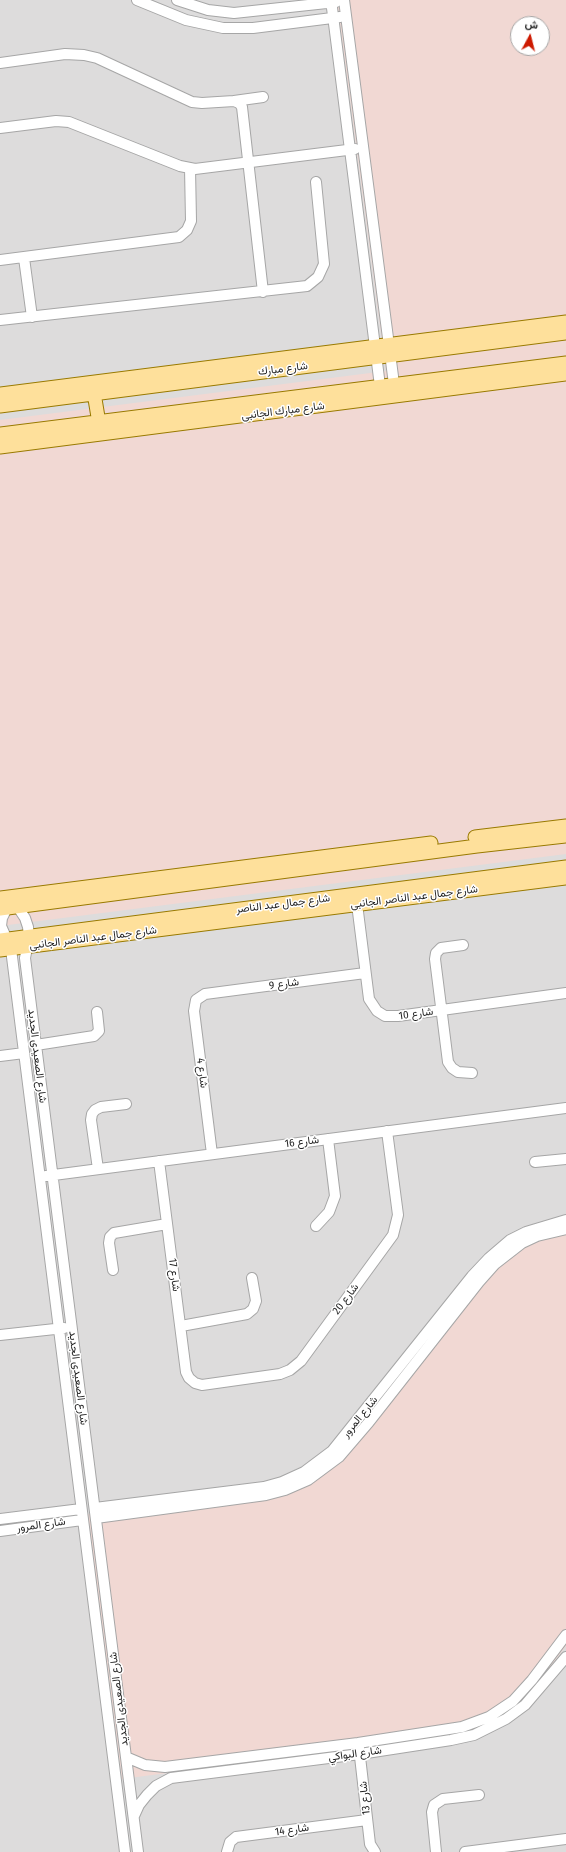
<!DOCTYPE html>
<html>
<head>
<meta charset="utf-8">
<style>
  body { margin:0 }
  #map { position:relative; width:566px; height:1852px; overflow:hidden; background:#f0ede4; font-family:"Fira Sans Condensed",Vazirmatn,sans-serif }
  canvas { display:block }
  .north { position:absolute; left:510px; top:16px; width:40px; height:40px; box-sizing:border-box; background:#fff; border:1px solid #a5a5a5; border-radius:50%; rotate:7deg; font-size:11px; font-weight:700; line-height:16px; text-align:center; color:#1f1f1f }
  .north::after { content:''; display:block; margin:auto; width:14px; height:18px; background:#cd1900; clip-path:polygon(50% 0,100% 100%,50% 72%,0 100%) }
</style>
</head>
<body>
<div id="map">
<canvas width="566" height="1852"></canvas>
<div class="north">ش</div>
</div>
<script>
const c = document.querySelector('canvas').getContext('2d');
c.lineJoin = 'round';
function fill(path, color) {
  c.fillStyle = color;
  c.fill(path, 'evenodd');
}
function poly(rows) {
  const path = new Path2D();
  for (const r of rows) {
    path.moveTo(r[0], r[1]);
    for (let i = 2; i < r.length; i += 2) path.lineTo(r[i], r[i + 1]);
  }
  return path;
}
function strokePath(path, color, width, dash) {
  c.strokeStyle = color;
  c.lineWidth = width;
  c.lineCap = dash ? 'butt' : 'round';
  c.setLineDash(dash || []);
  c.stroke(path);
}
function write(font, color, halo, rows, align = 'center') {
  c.font = font + ' "Fira Sans Condensed",Vazirmatn,sans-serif';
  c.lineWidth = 3;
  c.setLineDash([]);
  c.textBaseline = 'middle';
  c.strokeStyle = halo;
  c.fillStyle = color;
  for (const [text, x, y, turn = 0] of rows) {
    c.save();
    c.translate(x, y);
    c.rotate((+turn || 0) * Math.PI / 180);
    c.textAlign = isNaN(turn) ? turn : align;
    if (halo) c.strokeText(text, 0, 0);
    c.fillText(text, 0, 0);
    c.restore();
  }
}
fill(poly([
  [0,0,566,0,566,1852,0,1852],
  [518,24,542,24,542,48,518,48]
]), '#dddcdc');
fill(poly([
  [337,0,566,0,566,854,0,926,0,420,386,371],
  [518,24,542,24,542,48,518,48],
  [566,1225,566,1646,533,1689,523,1700,503,1716,473,1730,454,1735,122,1779,88,1514,251,1495,343,1448,490,1263]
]), '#f1d8d3');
const minor = poly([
  [137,0,186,20,223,28,253,28,340,17],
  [177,0,208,10,234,13,336,2],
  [331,0,380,386],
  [344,0,394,384],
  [0,63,65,54,84,55,97,58,192,102,202,103,234,101,239,103,242,107,263,292],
  [234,101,263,97],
  [0,128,56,121,69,122,180,166,195,169,355,149],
  [24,258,32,317],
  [0,260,179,237,187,230,191,221,190,168],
  [0,320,307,286,318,277,324,264,316,182],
  [357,904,369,999,377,1011,385,1016,398,1016,566,993],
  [17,906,25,918,28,927,29,937,25,958,138,1852],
  [7,908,2,918,1,926,11,949,125,1852],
  [463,945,441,948,436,953,435,959,448,1062,452,1068,458,1072,472,1073],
  [36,1045,94,1036,99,1031,97,1012],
  [0,1056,24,1053],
  [212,1154,194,1011,196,1000,205,994,365,973],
  [159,1161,186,1372,189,1378,195,1383,202,1385,280,1374,290,1370,301,1361,393,1235,398,1215,387,1131],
  [535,1162,566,1159],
  [98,1169,91,1120,92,1114,95,1110,101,1107,126,1104],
  [46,1176,566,1108],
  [316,1226,329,1212,335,1196,328,1139],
  [113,1270,109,1243,110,1237,114,1233,167,1224],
  [181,1326,247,1314,253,1309,256,1301,252,1278],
  [0,1335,64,1328],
  [95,1508,264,1487,282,1482,304,1472,332,1451,472,1276,489,1258,510,1240,526,1232,566,1220],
  [96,1518,266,1495,285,1490,308,1480,339,1457,369,1422,479,1282,495,1264,522,1243,537,1236,566,1229],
  [0,1519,81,1509],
  [0,1531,82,1520],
  [359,1748,370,1844,375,1852],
  [126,1757,145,1765,165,1767,358,1743,462,1727,489,1717,513,1701,532,1680,566,1635],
  [134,1816,139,1805,147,1795,156,1786,171,1778,360,1754,451,1740,474,1735,506,1719,525,1705,566,1657],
  [227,1852,230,1842,236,1837,367,1820],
  [436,1852,432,1812,434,1805,443,1799,479,1795],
  [465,1852,566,1839]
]);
const major = poly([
  [94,393,100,429],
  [0,394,566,322],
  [0,406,566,333],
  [0,434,566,363],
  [0,447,566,374],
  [475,837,566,826],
  [0,898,431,843],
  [0,909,477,846,566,836],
  [0,940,566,867],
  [0,950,566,878]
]);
strokePath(minor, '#a6a6a6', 12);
strokePath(major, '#997a00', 15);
strokePath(minor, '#fff', 10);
strokePath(major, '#fee09b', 13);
write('11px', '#1f1f1f', '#fff', [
  ["شارع مبارك",283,369,-7],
  ["شارع مبارك الجانبى",283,411,-7],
  ["شارع جمال عبد الناصر الجانبى",414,897,-7],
  ["شارع جمال عبد الناصر",283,904,-7],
  ["شارع جمال عبد الناصر الجانبى",93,938,-7],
  ["شارع 9",284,984,-8],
  ["شارع 10",416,1014,-8],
  ["شارع الصعيدى الجديد",37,1056,83],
  ["شارع 4",202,1073,83],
  ["شارع 16",302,1142,-7],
  ["شارع 17",174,1275,83],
  ["شارع 20",346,1299,-53],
  ["شارع الصعيدى الجديد",78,1378,83],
  ["شارع المرور",360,1417,-51],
  ["شارع المرور",41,1525,-8],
  ["شارع الصعيدى الجديد",119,1699,-97],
  ["شارع البواكي",355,1754,-8],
  ["شارع 13",365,1798,-96],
  ["شارع 14",292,1830,-8]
]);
</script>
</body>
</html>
